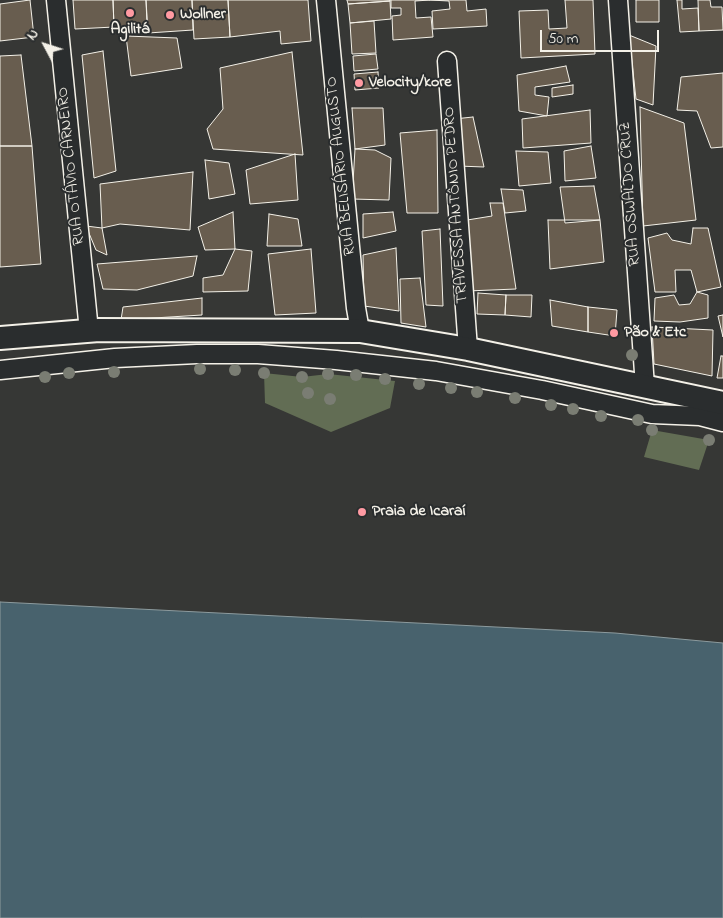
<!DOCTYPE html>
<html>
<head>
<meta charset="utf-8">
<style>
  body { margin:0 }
  #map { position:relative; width:723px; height:918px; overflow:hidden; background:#363735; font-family:"Indie Flower",sans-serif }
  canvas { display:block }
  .north { position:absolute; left:20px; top:20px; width:50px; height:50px; -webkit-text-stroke:4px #2a2d2e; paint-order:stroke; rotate:310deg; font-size:14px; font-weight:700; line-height:20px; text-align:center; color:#f4f1e8 }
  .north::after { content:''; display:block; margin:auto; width:18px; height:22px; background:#f4f1e8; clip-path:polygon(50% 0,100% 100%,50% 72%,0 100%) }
  .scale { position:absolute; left:540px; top:30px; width:119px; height:22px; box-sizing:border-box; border:2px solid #f4f1e8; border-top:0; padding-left:6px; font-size:15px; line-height:18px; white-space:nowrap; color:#f4f1e8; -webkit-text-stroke:4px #2a2d2e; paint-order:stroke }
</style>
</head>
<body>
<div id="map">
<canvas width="723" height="918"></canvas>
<div class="north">N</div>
<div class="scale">50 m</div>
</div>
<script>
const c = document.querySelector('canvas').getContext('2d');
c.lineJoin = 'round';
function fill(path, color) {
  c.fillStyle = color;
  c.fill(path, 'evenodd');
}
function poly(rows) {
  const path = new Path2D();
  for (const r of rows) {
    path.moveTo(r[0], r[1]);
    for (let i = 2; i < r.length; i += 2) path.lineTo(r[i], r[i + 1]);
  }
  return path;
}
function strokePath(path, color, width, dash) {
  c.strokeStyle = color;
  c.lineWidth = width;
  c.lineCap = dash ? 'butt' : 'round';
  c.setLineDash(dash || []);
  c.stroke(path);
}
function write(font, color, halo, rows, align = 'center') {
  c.font = font + ' "Indie Flower",sans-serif';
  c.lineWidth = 4;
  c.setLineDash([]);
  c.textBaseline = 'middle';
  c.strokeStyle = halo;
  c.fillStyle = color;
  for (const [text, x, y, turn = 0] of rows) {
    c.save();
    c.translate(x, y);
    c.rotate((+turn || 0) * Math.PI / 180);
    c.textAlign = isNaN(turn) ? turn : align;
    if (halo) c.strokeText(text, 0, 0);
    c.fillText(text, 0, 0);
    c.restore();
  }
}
fill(poly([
  [264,373,302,377,328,374,395,381,390,408,331,432,265,403],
  [652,430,709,440,699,470,644,457]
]), '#626d54');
const water = poly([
  [0,602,615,633,723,643,723,918,0,918,0,602]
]);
fill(water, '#48626d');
strokePath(water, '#8d9b9e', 1);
const building = poly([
  [30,0,34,37,0,41,0,4,30,0],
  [73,0,113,0,114,27,75,29,73,0],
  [113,0,146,0,147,25,114,27,113,0],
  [146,0,192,0,193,30,148,33,146,0],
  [192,0,228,0,230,37,194,39,192,0],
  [228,0,308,0,311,41,281,44,280,31,230,37,228,0],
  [347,0,390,0,390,1,348,4,347,0],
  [391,0,430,0,415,1,416,18,431,17,433,37,393,40,392,16,401,15,401,8,391,8,391,0],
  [430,0,466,0,467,11,486,9,487,26,433,29,432,11,450,9,449,1,430,0],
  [565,0,593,0,595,54,521,58,519,11,548,10,549,29,567,28,565,0],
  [636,0,659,0,659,22,636,22,636,0],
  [677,0,682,0,682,9,698,8,699,31,680,32,677,0],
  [698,0,710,0,711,7,722,7,723,30,699,31,698,0],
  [390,1,391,19,350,23,348,4,390,1],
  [374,21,376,53,352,54,350,23,374,21],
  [629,35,656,46,653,105,636,99,629,35],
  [126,36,177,38,182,68,131,76,126,36],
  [103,51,116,171,94,178,82,55,103,51],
  [292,52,303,155,213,149,207,129,223,109,220,68,292,52],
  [376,54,378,69,354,71,353,56,376,54],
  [21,55,32,146,0,146,0,56,21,55],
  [566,66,570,82,535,87,535,95,549,97,547,116,519,111,517,75,566,66],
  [378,72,379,88,355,90,354,74,378,72],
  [723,73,723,147,711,148,697,111,677,110,681,77,723,73],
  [573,85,573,94,552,97,552,88,573,85],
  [640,107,684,123,696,220,643,226,640,107],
  [352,108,383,108,385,145,355,149,352,108],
  [590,110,591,143,523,148,522,119,590,110],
  [473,117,484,167,458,166,454,119,473,117],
  [437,130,438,213,407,213,400,133,437,130],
  [0,146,32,146,41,264,0,267,0,146],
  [591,146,596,178,565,181,564,151,591,146],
  [355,149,375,150,391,158,389,200,352,199,355,149],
  [516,151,548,152,551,183,519,186,516,151],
  [295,154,298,200,250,204,246,170,295,154],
  [205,160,229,163,235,194,209,199,205,160],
  [193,172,190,230,120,224,102,228,100,184,193,172],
  [594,186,600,220,565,223,560,187,594,186],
  [501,189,523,190,526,211,505,213,501,189],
  [490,203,503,203,516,289,467,291,461,221,492,216,490,203],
  [233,212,235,249,205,250,198,227,233,212],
  [393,212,396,231,363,238,363,214,393,212],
  [269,214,298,219,302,246,267,246,269,214],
  [548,220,600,220,604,262,550,269,548,220],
  [86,226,102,228,107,255,96,250,86,226],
  [693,228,708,228,721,287,697,292,691,270,675,270,676,292,655,292,648,238,667,233,672,240,691,244,693,228],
  [440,229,443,306,426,305,422,231,440,229],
  [396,248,399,311,364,306,363,255,396,248],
  [235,249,252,251,248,291,203,292,203,278,223,275,235,249],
  [311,249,316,313,275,315,268,254,311,249],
  [197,256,193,276,137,290,103,289,97,264,197,256],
  [420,278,426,327,401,323,400,279,420,278],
  [697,292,708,295,708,318,680,322,654,321,655,298,674,295,679,305,690,304,697,292],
  [478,293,506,295,505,315,477,314,478,293],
  [506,295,532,295,531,317,505,315,506,295],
  [202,298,202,315,121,320,123,307,202,298],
  [550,300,588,307,588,332,552,326,550,300],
  [588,307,617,310,615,336,588,332,588,307],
  [723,315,723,337,718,316,723,315],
  [652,327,713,330,712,376,654,364,652,327],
  [721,356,723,356,723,378,717,378,721,356]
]);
fill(building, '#685d4f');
strokePath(building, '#f4f1e8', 1);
const minor = poly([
  [56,0,89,331],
  [326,0,356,308,360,331],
  [618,0,645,387],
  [447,61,468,349],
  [0,370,115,358,197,354,258,354,336,360,436,371,542,390,652,414,700,416,723,422]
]);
const major = poly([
  [0,338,99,330,360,331,468,349,723,403]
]);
strokePath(minor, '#f4f1e8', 21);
strokePath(major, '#f4f1e8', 26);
strokePath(minor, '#2a2d2e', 18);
strokePath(major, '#2a2d2e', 22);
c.fillStyle = '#7a7d73';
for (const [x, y] of [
  [632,355],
  [200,369],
  [235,370],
  [114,372],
  [69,373],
  [264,373],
  [328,374],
  [356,375],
  [45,377],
  [302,377],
  [385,379],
  [419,384],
  [451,388],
  [477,392],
  [308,393],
  [515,398],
  [330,399],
  [551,405],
  [573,409],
  [601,416],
  [638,420],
  [652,430],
  [709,440]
]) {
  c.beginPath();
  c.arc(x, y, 6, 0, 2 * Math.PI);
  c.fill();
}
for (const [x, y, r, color] of [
  [130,13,5,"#ff9aa2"],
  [170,15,5,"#ff9aa2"],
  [359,83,5,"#ff9aa2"],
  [614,333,5,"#ff9aa2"],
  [362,512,5,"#ff9aa2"]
]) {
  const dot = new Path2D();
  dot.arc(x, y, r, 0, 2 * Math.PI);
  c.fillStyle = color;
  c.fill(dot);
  strokePath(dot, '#2a2d2e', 2);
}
write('bold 16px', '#f4f1e8', '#2a2d2e', [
  ["Wollner",180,15],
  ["Agilitá",130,30,"center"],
  ["Velocity/kore",369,83],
  ["Pão & Etc",624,333],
  ["Praia de Icaraí",372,512]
], 'left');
write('16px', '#f4f1e8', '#2a2d2e', [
  ["RUA OTÁVIO CARNEIRO",72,166,-96],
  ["RUA BELISÁRIO AUGUSTO",342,166,-96],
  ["RUA OSWALDO CRUZ",631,194,-94],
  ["TRAVESSA ANTÔNIO PEDRO",457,205,-94]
]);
</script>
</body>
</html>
